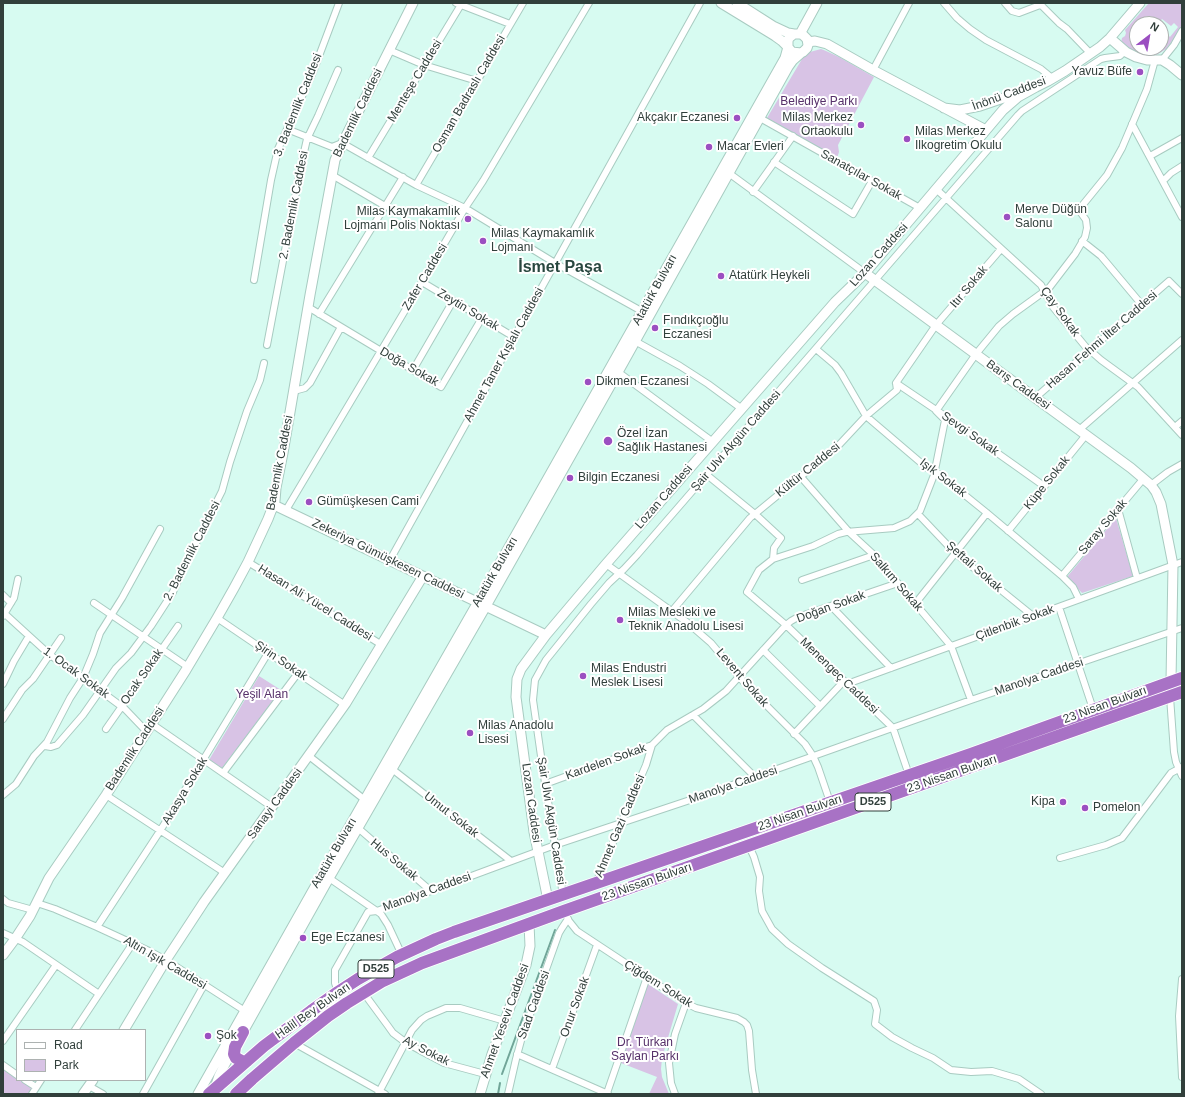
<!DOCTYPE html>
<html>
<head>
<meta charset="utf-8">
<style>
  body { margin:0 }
  #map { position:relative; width:1185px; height:1097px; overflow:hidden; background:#d7fbf1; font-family:Helvetica,sans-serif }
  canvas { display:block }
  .frame { position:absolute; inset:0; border:4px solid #313f3b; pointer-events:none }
  .legend { position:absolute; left:16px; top:1029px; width:130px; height:52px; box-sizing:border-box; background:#fff; border:1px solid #adb2b1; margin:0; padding:5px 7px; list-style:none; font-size:12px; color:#313f3b }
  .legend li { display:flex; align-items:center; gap:8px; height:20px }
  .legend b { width:20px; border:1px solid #adb2b1 }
  .north { position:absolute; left:1129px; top:16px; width:40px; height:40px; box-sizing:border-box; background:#fff; border:1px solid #adb2b1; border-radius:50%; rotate:31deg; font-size:11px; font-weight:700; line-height:16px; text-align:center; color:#313f3b }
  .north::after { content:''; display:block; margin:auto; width:14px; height:18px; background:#9b4fc1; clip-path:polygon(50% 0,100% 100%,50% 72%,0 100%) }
</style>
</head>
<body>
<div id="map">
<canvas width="1185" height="1097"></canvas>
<div class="frame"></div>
<ul class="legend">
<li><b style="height:5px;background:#fff"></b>Road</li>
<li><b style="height:11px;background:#d8c3e5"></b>Park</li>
</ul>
<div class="north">N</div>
</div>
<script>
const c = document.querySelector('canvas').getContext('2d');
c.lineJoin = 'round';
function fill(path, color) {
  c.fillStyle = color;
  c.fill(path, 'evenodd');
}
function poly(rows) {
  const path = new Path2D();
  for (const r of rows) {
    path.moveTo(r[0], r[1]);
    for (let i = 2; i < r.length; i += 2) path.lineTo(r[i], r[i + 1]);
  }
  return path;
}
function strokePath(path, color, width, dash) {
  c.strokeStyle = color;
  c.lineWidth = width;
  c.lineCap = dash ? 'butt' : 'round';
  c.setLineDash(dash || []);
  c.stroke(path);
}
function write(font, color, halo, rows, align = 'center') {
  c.font = font + ' Helvetica,sans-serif';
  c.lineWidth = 4;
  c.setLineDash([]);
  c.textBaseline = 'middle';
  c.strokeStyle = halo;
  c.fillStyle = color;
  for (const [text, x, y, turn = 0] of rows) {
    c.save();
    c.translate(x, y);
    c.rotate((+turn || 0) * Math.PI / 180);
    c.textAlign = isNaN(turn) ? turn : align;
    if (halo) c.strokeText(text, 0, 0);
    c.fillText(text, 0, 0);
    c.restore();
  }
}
fill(poly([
  [1149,3,1182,3,1182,25,1179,32,1166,49,1153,57,1136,54,1121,43,1122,38,1125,36,1126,33,1125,30],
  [1162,19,1171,26,1174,23,1178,27,1170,37,1168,35,1161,43,1161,48,1137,48,1137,24,1158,24],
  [821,49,826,51,839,57,874,77,838,145,839,152,837,158,767,118,802,59,810,52],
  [1116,518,1133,576,1082,593,1067,577],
  [259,676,281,690,222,768,209,760],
  [648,984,678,1004,662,1058,661,1069,662,1077,669,1094,649,1094,657,1077,621,1063],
  [3,1069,17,1078,17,1080,19,1080,32,1088,28,1094,3,1094]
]), '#d8c3e5');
strokePath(poly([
  [502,1074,555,930],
  [498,1094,500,1083]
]), '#71a598', 2);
const street = poly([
  [456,3,510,24],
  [944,3,957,18,970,29,986,40,1041,69,1052,78],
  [1005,3,1012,11,1019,13,1040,5,1042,6],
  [1042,6,1059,23,1067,29,1091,54],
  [389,50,424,65,477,81],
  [1162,60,1174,45,1182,31],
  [873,70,909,3],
  [760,118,920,208],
  [1132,124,1182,217],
  [287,129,332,147,342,143,416,185,465,208,555,263,645,313],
  [1150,156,1182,138],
  [368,158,462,3],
  [774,162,853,214,872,181],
  [726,171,865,273],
  [332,175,385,206],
  [1163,181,1171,173,1182,166],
  [416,185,523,3],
  [936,189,1041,285,1053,307,1085,346,1101,360,1138,387,1182,435],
  [753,192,793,136],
  [1082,241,1101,256,1142,305],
  [254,280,271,180,278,149,313,72,339,3],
  [422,282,514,337],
  [308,307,441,387,482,318],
  [319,314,403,177],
  [633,340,680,366,708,384,742,409],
  [267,345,302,161,307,139,318,116,338,70],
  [816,349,835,365,841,373,866,416,927,468,935,471,987,513,1062,576,1073,587,1079,599],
  [413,370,453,301],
  [618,372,713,442],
  [896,383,945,416,1044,486],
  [294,391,305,388,310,383,341,327],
  [1035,398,1169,281,1182,294],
  [1175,427,1182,421],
  [1079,430,1182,340],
  [707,475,755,514,781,538,774,548,773,559],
  [801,477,849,532,874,555,951,646,971,700],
  [1151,485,1168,472,1182,464],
  [1118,509,1137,578],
  [286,510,422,282,465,208,483,181,589,3],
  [918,514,955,553,1033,616],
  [1008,531,1086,435],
  [390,560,700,3],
  [248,562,382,645],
  [606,564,688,623,711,643,747,686,805,744,813,756,818,767,830,802],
  [1062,576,1144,478],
  [802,580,874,555],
  [3,595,11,603],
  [94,603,188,667],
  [915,604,987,513],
  [831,606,891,668],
  [1059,607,1093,709],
  [672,611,750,518,838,446,866,416,897,390,896,383,936,325,1001,249],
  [5,614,50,655,83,678,125,709,147,732],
  [3,616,14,598,18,579],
  [217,618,345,705],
  [763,650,820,706],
  [3,684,14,661,29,636],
  [847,684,1182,562],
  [1170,697,1174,752,1176,762,1182,776],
  [693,715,755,777],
  [3,719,22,690,33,679,61,638],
  [152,724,272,807],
  [106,729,178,626],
  [794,734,844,681],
  [45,746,51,747,57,745,83,715,116,668,131,653,151,626,173,592,184,567,222,491,230,462,247,411,260,380,264,363],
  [309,756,365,800],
  [392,769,511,861],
  [223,773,298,673],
  [909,775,893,728,786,625,747,592,759,570,773,559,813,546,838,534,846,532,894,528,910,521,920,511,934,475,945,420,936,411,976,354,999,326,1013,314,1049,288,1075,254,1085,237,1087,228,1086,220,1081,213,1081,207,1107,175,1122,148,1147,89,1155,60],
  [545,784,652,745,667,730,703,709,726,691,786,625,791,621,798,617,898,583],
  [3,795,16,784,34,756,47,742,70,698,83,678,93,654,100,633,122,598,160,529],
  [106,795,225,873],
  [358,828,431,891],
  [749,846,754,857,760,877,759,891,762,911,772,929,788,944,822,968,874,1001,877,1010,875,1024,892,1037,912,1048,933,1058,951,1070,971,1072,992,1071,1019,1079,1041,1094],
  [1060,858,1106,845,1122,838,1171,773,1182,767],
  [329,878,381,914,388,925,402,955],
  [596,883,621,823,646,765,652,745],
  [563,895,543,770,533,700,535,680,546,660,591,604,609,583,624,569,637,555,1018,115,1022,111,1101,59,1105,58,1120,56,1125,51],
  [3,899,8,903,33,910],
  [37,903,55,909,97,927,149,951,166,960,245,1011],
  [564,911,569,921,577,931,686,1003,696,1008,737,1018,744,1022,747,1025,749,1031,752,1070,756,1094],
  [97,927,160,831,268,653],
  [3,933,23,942,99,994],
  [1182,979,1179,1016,1182,1077],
  [338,992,335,983,335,970,368,912,377,911,555,845,687,801,971,700,1182,628],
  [363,992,388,1026,393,1033,405,1042,423,1052,444,1063,485,1074],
  [75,1030,133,943],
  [3,1041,56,965],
  [294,1043,385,1094],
  [517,1054,608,1094],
  [3,1065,17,1075],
  [552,1069,597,945],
  [25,1080,36,1087],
  [89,1086,103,1094],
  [607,1093,647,977],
  [32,1094,41,1080],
  [143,1094,204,985],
  [378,1094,412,1030,421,1020,427,1016,446,1008,460,1008,505,1021],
  [508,1094,516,1059,522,1037,559,933,562,928,568,919],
  [675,1094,671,1083,669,1063,675,1034,686,1003]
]);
const secondary = poly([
  [737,3,773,26,788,33,794,34],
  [800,34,817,3],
  [1110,38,1126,52,1136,57,1147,60,1162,60,1170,65,1182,75],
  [808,42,815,41,827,44,873,70,986,130],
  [944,108,960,110,980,106,1036,87,1048,81,1065,71,1100,47,1110,38,1140,3],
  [865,273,1131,468,1151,485,1156,492,1161,504,1173,565,1171,681],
  [274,505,546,635],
  [548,900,534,832,516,697,517,679,521,669,546,635,606,564,835,302,865,273,1003,110,1018,97,1036,87],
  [3,955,15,939,30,916,49,878,106,795,186,670,217,618,234,588,248,562,268,519,275,501,276,488,283,453,310,295,335,160,345,138,413,3],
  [124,1030,166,960,204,902,346,703,423,576],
  [215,1088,219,1076,225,1064,329,878,486,606,618,372,788,67,793,60,801,53],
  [83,1094,93,1080],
  [198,1094,316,885,478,602,785,58,788,47,788,41,789,38,794,34,800,34,803,35,807,39,808,45,807,48,803,52,801,53,792,52,788,47,782,41,775,36,721,3],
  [480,1094,492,1054,526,965,530,946,529,924]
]);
const highway = poly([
  [243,1032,235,1047,234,1054,236,1058,244,1062,247,1061],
  [209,1094,264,1046,311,1011,338,992,358,979,397,957,436,939,454,932,971,754,1182,678],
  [236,1094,252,1079,294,1043,328,1016,347,1003,383,981,422,963,564,911,1182,692]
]);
strokePath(street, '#a8cbc1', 8);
strokePath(secondary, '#a8cbc1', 11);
strokePath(highway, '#fff', 14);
strokePath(street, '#fff', 6);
strokePath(secondary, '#fff', 9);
strokePath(highway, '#a872c5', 12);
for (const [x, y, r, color] of [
  [1140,72,4,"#9b4fc1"],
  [737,118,4,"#9b4fc1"],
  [861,125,4,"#9b4fc1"],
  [907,139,4,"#9b4fc1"],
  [709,147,4,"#9b4fc1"],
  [1007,217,4,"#9b4fc1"],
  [468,219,4,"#9b4fc1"],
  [483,241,4,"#9b4fc1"],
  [721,276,4,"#9b4fc1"],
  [655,328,4,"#9b4fc1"],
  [588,382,4,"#9b4fc1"],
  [608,441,5,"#9b4fc1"],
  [570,478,4,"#9b4fc1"],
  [309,502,4,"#9b4fc1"],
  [620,620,4,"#9b4fc1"],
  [583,676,4,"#9b4fc1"],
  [470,733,4,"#9b4fc1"],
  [1063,802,4,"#9b4fc1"],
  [1085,808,4,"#9b4fc1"],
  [303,938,4,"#9b4fc1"],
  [208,1036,4,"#9b4fc1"]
]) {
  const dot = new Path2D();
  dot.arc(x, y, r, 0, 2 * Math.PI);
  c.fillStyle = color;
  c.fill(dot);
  strokePath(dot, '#fff', 1.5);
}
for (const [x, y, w] of [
  [873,802,36],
  [376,969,36]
]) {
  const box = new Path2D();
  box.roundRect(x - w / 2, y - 9, w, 18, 3);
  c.fillStyle = '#fff';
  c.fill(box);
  strokePath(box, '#313f3b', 1);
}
write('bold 11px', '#313f3b', null, [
  ["D525",873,802],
  ["D525",376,969]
]);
write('12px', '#313f3b', '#fff', [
  ["Yavuz Büfe",1132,72,"right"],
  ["Akçakır Eczanesi",729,118,"right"],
  ["Milas Merkez",853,118,"right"],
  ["Ortaokulu",853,132,"right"],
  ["Milas Merkez",915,132],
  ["Ilkogretim Okulu",915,146],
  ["Macar Evleri",717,147],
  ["Merve Düğün",1015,210],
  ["Salonu",1015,224],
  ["Milas Kaymakamlık",460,212,"right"],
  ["Lojmanı Polis Noktası",460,226,"right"],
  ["Milas Kaymakamlık",491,234],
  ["Lojmanı",491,248],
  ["Atatürk Heykeli",729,276],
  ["Fındıkçıoğlu",663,321],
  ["Eczanesi",663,335],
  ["Dikmen Eczanesi",596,382],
  ["Özel İzan",617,434],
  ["Sağlık Hastanesi",617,448],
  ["Bilgin Eczanesi",578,478],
  ["Gümüşkesen Cami",317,502],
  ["Milas Mesleki ve",628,613],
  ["Teknik Anadolu Lisesi",628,627],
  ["Milas Endustri",591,669],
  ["Meslek Lisesi",591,683],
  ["Milas Anadolu",478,726],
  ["Lisesi",478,740],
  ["Kipa",1055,802,"right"],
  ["Pomelon",1093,808],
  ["Ege Eczanesi",311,938],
  ["Şok",216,1036]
], 'left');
write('12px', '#313f3b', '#fff', [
  ["Menteşe Caddesi",415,81,-59],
  ["Osman Badraslı Caddesi",469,94,-60],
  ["İnönü Caddesi",1009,94,-20],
  ["3. Bademlik Caddesi",298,105,-68],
  ["Bademlik Caddesi",358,113,-64],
  ["Sanatçılar Sokak",861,175,29],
  ["2. Bademlik Caddesi",294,205,-79],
  ["Lozan Caddesi",879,255,-48],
  ["Zafer Caddesi",425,277,-59],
  ["Itır Sokak",969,287,-50],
  ["Atatürk Bulvarı",655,290,-61],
  ["Zeytin Sokak",468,310,31],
  ["Çay Sokak",1060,312,54],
  ["Hasan Fehmi İlter Caddesi",1102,340,-41],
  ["Ahmet Taner Kışlalı Caddesi",504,355,-61],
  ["Doğa Sokak",409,367,30],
  ["Barış Caddesi",1018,385,36],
  ["Sevgi Sokak",970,434,35],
  ["Şair Ulvi Akgün Caddesi",736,441,-49],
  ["Bademlik Caddesi",280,463,-79],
  ["Kültür Caddesi",808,470,-39],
  ["Işık Sokak",943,478,37],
  ["Küpe Sokak",1047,483,-51],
  ["Lozan Caddesi",664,497,-49],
  ["Saray Sokak",1103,527,-50],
  ["2. Bademlik Caddesi",192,551,-63],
  ["Zekeriya Gümüşkesen Caddesi",388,559,26],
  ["Şeftali Sokak",974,567,41],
  ["Atatürk Bulvarı",495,572,-60],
  ["Salkım Sokak",896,582,49],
  ["Hasan Ali Yücel Caddesi",315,603,32],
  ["Doğan Sokak",831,607,-20],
  ["Çitlenbik Sokak",1015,623,-20],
  ["Şirin Sokak",281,661,34],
  ["1. Ocak Sokak",76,673,36],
  ["Menengeç Caddesi",839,676,44],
  ["Ocak Sokak",142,677,-55],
  ["Manolya Caddesi",1039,677,-19],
  ["Levent Sokak",742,678,49],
  ["23 Nisan Bulvarı",1105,705,-20],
  ["Bademlik Caddesi",135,749,-57],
  ["Kardelen Sokak",606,762,-20],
  ["23 Nissan Bulvarı",952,774,-19],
  ["Manolya Caddesi",733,785,-19],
  ["Akasya Sokak",185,791,-59],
  ["Lozan Caddesi",531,803,82],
  ["Sanayi Caddesi",275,804,-54],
  ["23 Nisan Bulvarı",800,813,-19],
  ["Umut Sokak",451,815,38],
  ["Şair Ulvi Akgün Caddesi",551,821,81],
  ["Ahmet Gazi Caddesi",620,826,-67],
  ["Atatürk Bulvarı",334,853,-60],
  ["Hus Sokak",394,860,40],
  ["23 Nissan Bulvarı",647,882,-19],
  ["Manolya Caddesi",427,892,-20],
  ["Altın Işık Caddesi",165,963,30],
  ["Çiğdem Sokak",658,984,32],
  ["Stad Caddesi",534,1005,-70],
  ["Onur Sokak",575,1007,-70],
  ["Halil Bey Bulvarı",313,1011,-35],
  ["Ahmet Yesevi Caddesi",505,1021,-70],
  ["Ay Sokak",426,1051,27]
]);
write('12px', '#563069', '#fff', [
  ["Belediye Parkı",819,102],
  ["Yeşil Alan",262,695],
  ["Dr. Türkan",645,1043],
  ["Saylan Parkı",645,1057]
]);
write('bold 16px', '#28473f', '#fff', [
  ["İsmet Paşa",560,268]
]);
</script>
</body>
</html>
